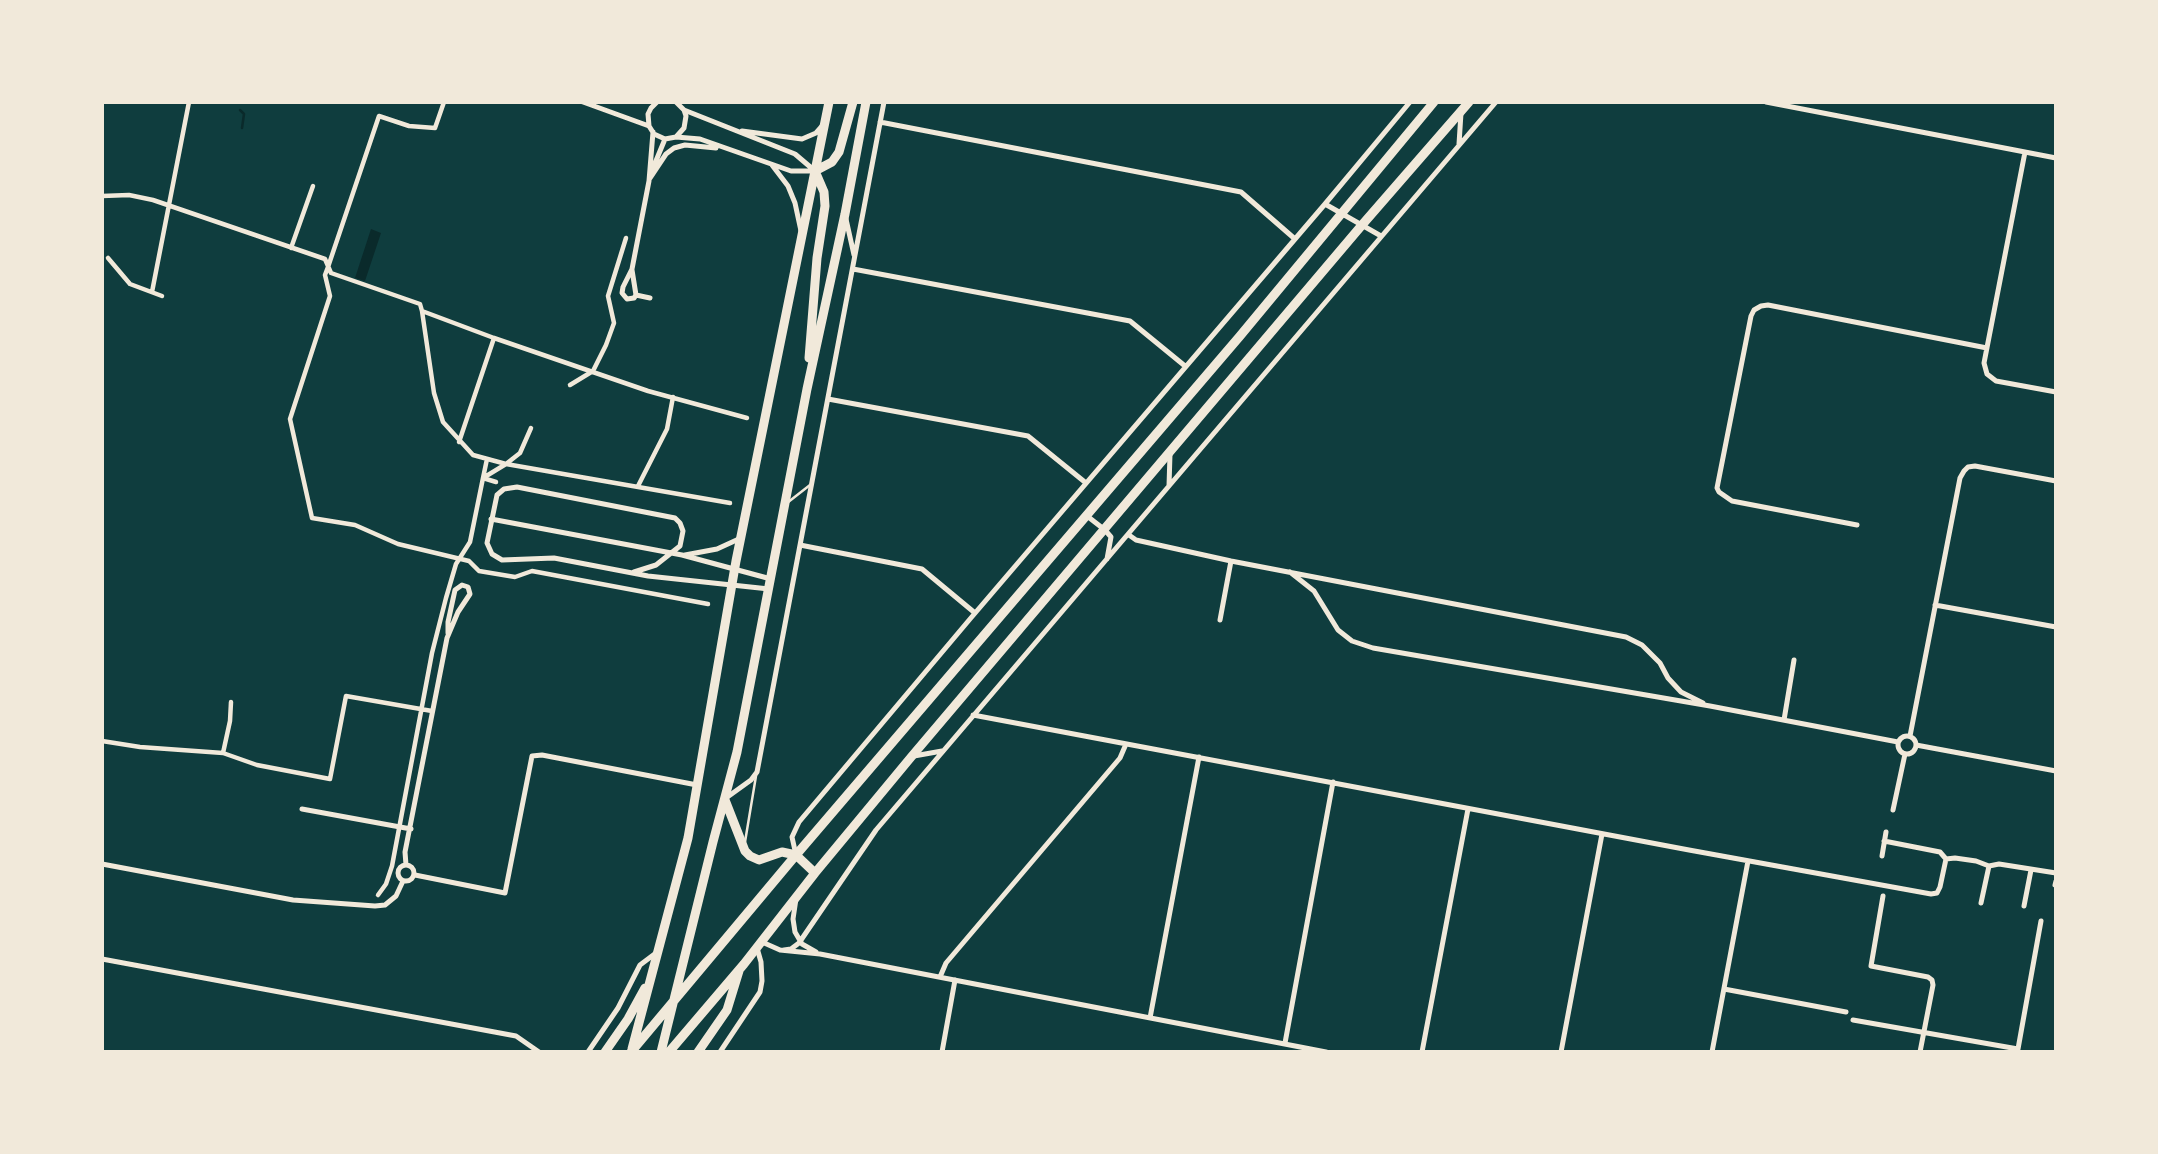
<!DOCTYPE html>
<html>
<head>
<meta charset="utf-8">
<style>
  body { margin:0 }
  #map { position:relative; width:2158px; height:1154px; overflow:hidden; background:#0f3d3e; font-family:Inter,sans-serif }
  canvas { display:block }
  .frame { position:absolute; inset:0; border:104px solid #f1e9da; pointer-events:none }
</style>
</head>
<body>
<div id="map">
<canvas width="2158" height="1154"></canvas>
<div class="frame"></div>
</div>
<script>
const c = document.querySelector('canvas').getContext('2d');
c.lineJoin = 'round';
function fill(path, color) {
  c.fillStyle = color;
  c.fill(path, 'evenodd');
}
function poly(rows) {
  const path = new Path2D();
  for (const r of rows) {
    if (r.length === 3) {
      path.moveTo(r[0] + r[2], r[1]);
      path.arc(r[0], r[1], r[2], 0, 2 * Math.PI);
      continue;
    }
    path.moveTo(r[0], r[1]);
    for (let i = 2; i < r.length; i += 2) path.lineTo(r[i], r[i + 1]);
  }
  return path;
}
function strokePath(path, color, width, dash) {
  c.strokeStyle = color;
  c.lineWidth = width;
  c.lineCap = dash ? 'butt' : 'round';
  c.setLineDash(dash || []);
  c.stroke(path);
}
fill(poly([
  [371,229,381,233,365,281,355,278]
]), '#0a2a2b');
strokePath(poly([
  [240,110,244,114,242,128]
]), '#0a2a2b', 2.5);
strokePath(poly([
  [787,503,810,485],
  [745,842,756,776]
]), '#f1e9da', 2.5);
strokePath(poly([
  [444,102,435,128,409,126,379,116,328,267,325,275,330,296,290,419,312,518,355,525,398,544,469,561,479,571,515,577,532,571,708,604],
  [102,196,129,195,153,200,325,259,331,273,420,304,422,311,494,338,648,391,747,418],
  [291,248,313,186],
  [108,258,130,284,162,296],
  [152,292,189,102],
  [422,311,434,393,443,422,473,455,506,464,730,503],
  [570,385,593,371,606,345,614,323,608,296,626,238],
  [459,442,494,338],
  [487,459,483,478,496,482],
  [638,486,667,429,673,397],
  [102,741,140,747,223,753,257,765,330,779,346,696,432,711],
  [223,753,230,721,231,702],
  [378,895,386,884,392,866,432,653,446,598,456,564,470,542,483,478,506,464,520,453,531,428]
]), '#f1e9da', 4.5);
strokePath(poly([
  [583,102,649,126],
  [657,102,651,108,648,114,649,126,654,134,665,139,676,137,684,128,686,116,684,110,676,102],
  [1766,102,2056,158],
  [684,110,795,154,815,171],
  [880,122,1241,192,1295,239],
  [742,131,802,139,816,133,823,125],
  [676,137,700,139,791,171,814,171],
  [1459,144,1461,113],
  [2025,152,1984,363,1987,374,1996,381,2056,392],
  [772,165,788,186,795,203,801,231],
  [653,168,665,139],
  [650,178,666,154,674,148,685,145,716,148],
  [1325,204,1381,236],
  [846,219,854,255],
  [853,269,1130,321,1185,366],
  [632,270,636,295],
  [636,295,634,298,627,299,622,293,623,287,632,269,643,212,649,181,653,132],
  [636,295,650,298],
  [828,399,1028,436,1086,483],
  [1169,486,1170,454],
  [1087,516,1105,530,1111,537,1107,559],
  [491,519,682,555,771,579],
  [1857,525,1732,501,1719,492,1717,488,1751,316,1754,310,1761,306,1768,305,1987,348],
  [1129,535,1136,540,1231,561,1626,637,1642,645,1660,663,1668,678,1681,692,1703,703],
  [800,545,922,569,975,613],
  [685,555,717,549,741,538],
  [634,572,656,565,680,546,683,531,680,523,675,518,517,487,504,489,497,495,487,543,492,554,502,560,554,558,648,576,769,589],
  [1290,572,1314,591,1338,630,1352,641,1373,648,1710,706,1898,742],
  [1935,605,2056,627],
  [1220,620,1231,561],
  [973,715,1689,850,1931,894,1937,893,1940,887,1946,859],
  [1784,720,1794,660],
  [1910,736,1960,478,1964,471,1968,467,1975,466,2056,481],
  [1907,745,9],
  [1916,745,2056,771],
  [914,756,942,751],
  [726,798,751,780,757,772,884,102],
  [302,809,411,829],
  [1893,810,1905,754],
  [1884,841,1940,852,1946,859,1955,858,1976,861,1989,866,1999,864,2056,873],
  [796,855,792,837,799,822,970,619,1325,204,1410,102],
  [1882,856,1886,832],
  [102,864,293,900,375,906,385,905,396,896,403,881],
  [406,873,8],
  [406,865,405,852,447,638,458,612,470,594,468,587,462,585,455,590,448,622,448,633],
  [415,875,505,893,532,756,542,755,697,785],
  [2055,885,2056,881],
  [1883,896,1871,966,1928,977,1932,980,1933,985,1920,1052],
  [796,899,793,919,795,932,802,944,816,952],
  [1981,903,1989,866],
  [2024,906,2031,870],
  [762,942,780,950,820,954,1326,1052],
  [784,950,791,949,799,943,876,830,1496,102],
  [102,959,516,1036,539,1052],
  [940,977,946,963,1120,758,1126,744],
  [1724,989,1846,1012],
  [1150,1018,1199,757],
  [1853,1020,2018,1049,2041,921],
  [1285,1043,1333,782],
  [588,1052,618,1008,640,965,656,953],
  [720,1052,760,992,762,981,761,962,757,948],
  [942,1052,955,980],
  [1422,1052,1468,809],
  [1561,1052,1602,834],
  [1712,1052,1748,861]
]), '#f1e9da', 5);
strokePath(poly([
  [815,171,832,162,839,152,853,102],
  [809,358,817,258,825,206,824,192,815,171],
  [725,800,745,851,750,856,759,860,782,852,796,855,815,873],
  [632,1049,688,838,736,561,829,102],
  [605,1052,628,1019,645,988],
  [631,1052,796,855,1240,336,1434,102],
  [661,1052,713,842,737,752,807,389,845,214,866,102],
  [669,1052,744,964,815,873,912,756,1362,225,1469,102],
  [698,1052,727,1010,739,971]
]), '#f1e9da', 9);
</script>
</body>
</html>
